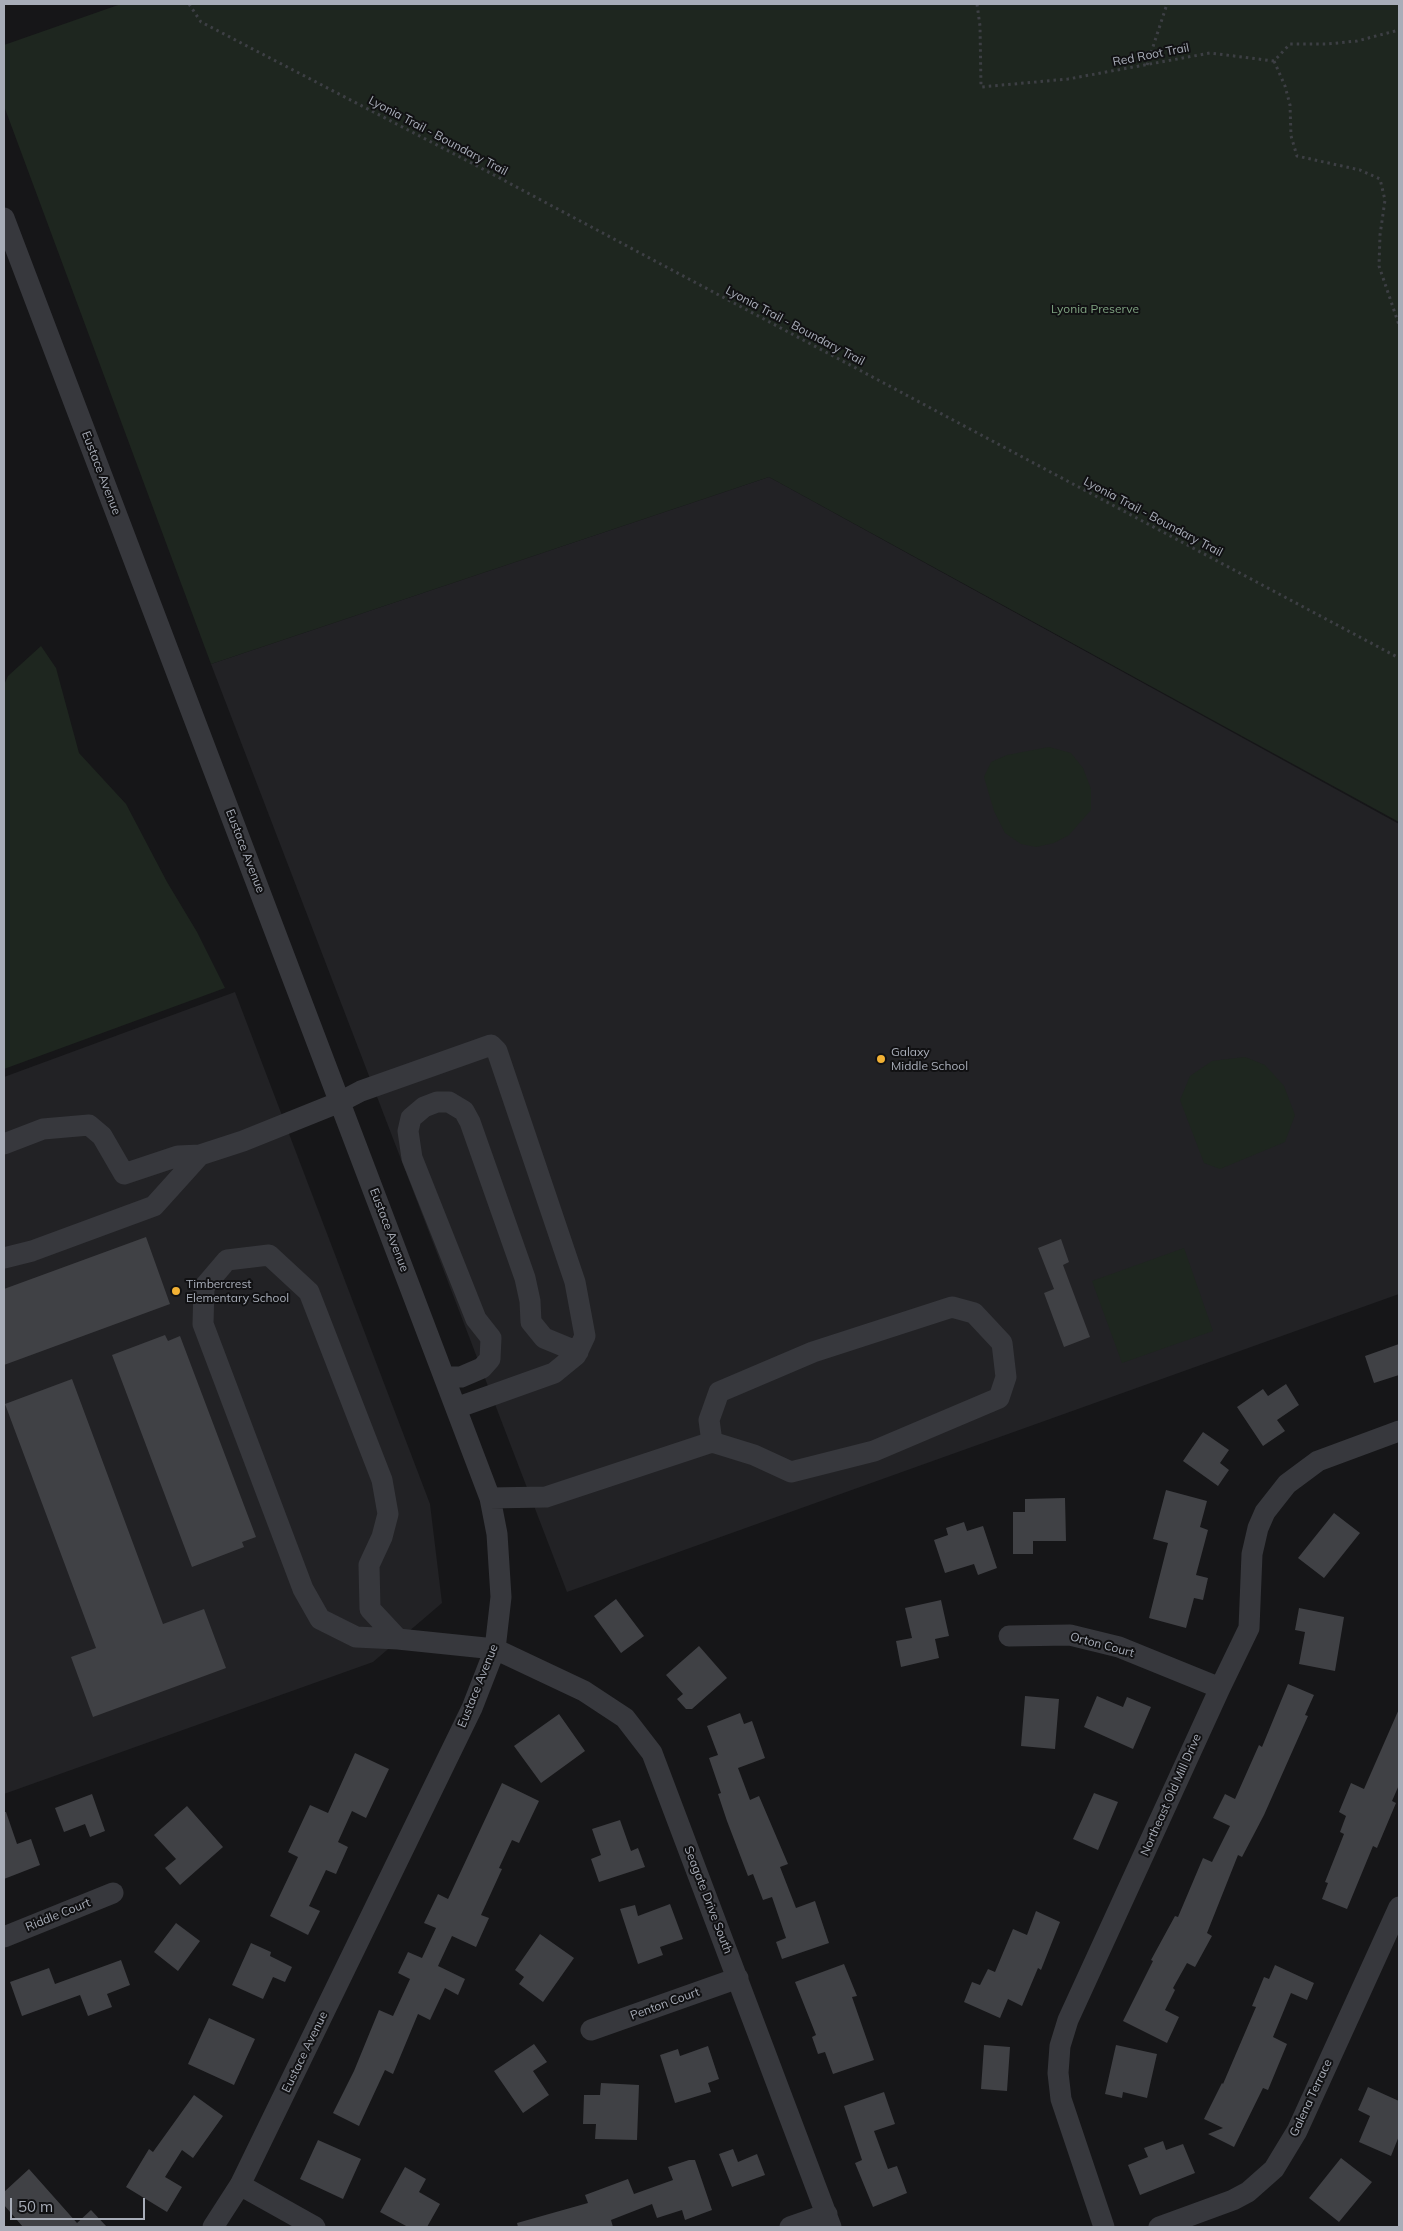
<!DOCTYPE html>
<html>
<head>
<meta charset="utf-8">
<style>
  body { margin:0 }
  #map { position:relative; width:1403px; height:2231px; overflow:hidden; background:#161618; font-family:Mulish,sans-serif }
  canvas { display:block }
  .frame { position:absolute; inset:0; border:5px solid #a8adb8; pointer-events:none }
  .scale { position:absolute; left:10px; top:2198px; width:135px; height:22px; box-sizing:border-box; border:2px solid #a8adb8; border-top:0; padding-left:6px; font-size:15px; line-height:18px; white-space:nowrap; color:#a8adb8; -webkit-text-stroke:4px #111113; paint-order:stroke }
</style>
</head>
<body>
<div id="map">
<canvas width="1403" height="2231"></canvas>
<div class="frame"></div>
<div class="scale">50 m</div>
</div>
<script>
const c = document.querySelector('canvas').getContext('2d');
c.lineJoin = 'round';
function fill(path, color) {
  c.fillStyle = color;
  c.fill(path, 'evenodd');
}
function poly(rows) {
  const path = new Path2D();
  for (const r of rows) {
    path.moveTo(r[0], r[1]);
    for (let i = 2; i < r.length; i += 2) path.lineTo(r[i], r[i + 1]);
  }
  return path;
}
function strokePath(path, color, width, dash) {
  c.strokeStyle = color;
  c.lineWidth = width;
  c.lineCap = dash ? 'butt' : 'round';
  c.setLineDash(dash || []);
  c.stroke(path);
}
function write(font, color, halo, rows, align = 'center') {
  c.font = font + ' Mulish,sans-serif';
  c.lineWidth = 4;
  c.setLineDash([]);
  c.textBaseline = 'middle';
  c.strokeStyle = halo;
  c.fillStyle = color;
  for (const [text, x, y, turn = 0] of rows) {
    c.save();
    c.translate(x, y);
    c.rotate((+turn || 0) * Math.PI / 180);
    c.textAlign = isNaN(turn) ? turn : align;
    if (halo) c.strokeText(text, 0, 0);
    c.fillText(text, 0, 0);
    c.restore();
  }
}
fill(poly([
  [769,477,1399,824,1399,1294,567,1592,211,664],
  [235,992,430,1504,442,1603,373,1662,4,1794,4,1077]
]), '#222225');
fill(poly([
  [121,4,1399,4,1399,822,769,477,211,664,4,106,4,45],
  [41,646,56,668,79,753,126,804,167,882,197,932,225,988,4,1069,4,685,8,676],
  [1049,747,1071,753,1083,768,1091,789,1091,810,1069,835,1054,843,1036,847,1021,844,1005,833,994,811,984,777,991,762,1007,755],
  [1245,1057,1265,1065,1284,1086,1295,1115,1285,1142,1220,1169,1204,1163,1180,1100,1190,1076,1212,1061],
  [1184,1248,1213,1331,1122,1363,1092,1281]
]), '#1e261f');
fill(poly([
  [146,1237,170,1304,4,1365,4,1289],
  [1061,1239,1069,1262,1063,1265,1090,1337,1064,1347,1044,1293,1054,1289,1038,1248],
  [165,1335,168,1341,180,1336,256,1537,242,1542,244,1547,192,1567,112,1355],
  [1399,1344,1399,1375,1374,1383,1365,1356],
  [72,1379,163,1624,204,1609,226,1668,93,1717,71,1657,96,1648,5,1404],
  [1286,1384,1299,1405,1277,1420,1285,1431,1263,1446,1237,1407,1263,1389,1268,1396],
  [1203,1432,1229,1450,1220,1463,1229,1470,1218,1486,1183,1461],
  [1166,1490,1207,1501,1200,1527,1208,1530,1196,1575,1208,1578,1203,1600,1194,1598,1186,1628,1149,1618,1168,1543,1153,1539],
  [1065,1498,1066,1541,1033,1541,1033,1554,1013,1554,1013,1512,1025,1512,1025,1499],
  [1334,1513,1360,1533,1324,1578,1298,1558],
  [964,1522,967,1531,983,1526,997,1568,978,1575,974,1564,945,1573,934,1540,948,1535,946,1528],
  [616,1599,644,1636,621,1653,594,1616],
  [941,1600,949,1636,935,1639,939,1658,901,1667,896,1641,912,1638,905,1608],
  [1299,1608,1344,1617,1335,1671,1299,1664,1305,1632,1295,1630],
  [699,1646,727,1678,692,1709,686,1709,677,1699,683,1694,666,1675],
  [1288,1684,1314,1695,1305,1715,1308,1716,1264,1815,1242,1857,1238,1855,1207,1933,1212,1936,1195,1967,1187,1963,1173,1988,1175,1990,1165,2010,1179,2017,1167,2043,1123,2021,1153,1961,1151,1960,1175,1916,1178,1917,1203,1858,1212,1862,1230,1826,1213,1818,1225,1794,1235,1799,1259,1745,1262,1747],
  [1025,1696,1059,1699,1055,1749,1021,1746],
  [1097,1696,1123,1707,1127,1697,1151,1707,1133,1749,1084,1727],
  [1399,1709,1399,1785,1392,1801,1396,1803,1377,1848,1373,1846,1347,1909,1322,1899,1328,1883,1325,1882,1344,1834,1340,1832,1346,1816,1339,1812,1351,1783,1364,1789],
  [740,1713,744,1724,752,1721,765,1758,738,1768,750,1800,759,1796,788,1864,780,1867,796,1908,815,1901,829,1943,782,1959,776,1942,786,1938,772,1897,763,1900,753,1874,748,1876,727,1821,718,1794,721,1793,709,1758,718,1755,707,1726],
  [559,1714,585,1751,541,1783,514,1746],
  [355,1753,389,1769,366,1818,352,1811,338,1842,348,1847,336,1874,326,1870,309,1906,320,1911,308,1935,270,1916,298,1857,288,1852,310,1805,328,1813],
  [502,1783,539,1801,519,1843,512,1840,499,1868,502,1869,481,1915,489,1918,476,1947,452,1936,438,1966,465,1979,458,1995,445,1988,430,2020,418,2014,393,2074,385,2070,359,2126,333,2113,354,2071,379,2010,393,2016,410,1979,398,1973,408,1952,422,1958,436,1928,424,1923,438,1894,448,1899],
  [1094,1793,1118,1802,1098,1850,1073,1839],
  [92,1794,105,1831,90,1837,85,1824,64,1832,55,1808],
  [187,1806,223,1847,180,1885,165,1868,176,1859,154,1835],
  [4,1812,6,1812,17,1844,31,1839,40,1865,4,1879],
  [620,1820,631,1851,638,1848,645,1867,599,1882,591,1859,601,1855,592,1829],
  [670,1904,683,1939,660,1947,663,1955,638,1964,620,1909,635,1905,638,1916],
  [1036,1911,1060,1922,1041,1970,1038,1968,1022,2006,1008,1999,1000,2018,964,2002,972,1982,980,1985,988,1969,995,1972,1013,1929,1027,1935],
  [176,1923,200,1941,178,1971,154,1952],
  [540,1934,574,1958,543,2002,519,1984,524,1977,515,1970],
  [251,1943,271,1952,270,1956,292,1967,285,1982,273,1977,263,1999,232,1985],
  [121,1960,130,1985,107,1994,112,2007,88,2016,80,1995,22,2016,10,1982,49,1968,55,1984],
  [844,1964,857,1996,852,1997,874,2060,833,2074,825,2052,818,2054,812,2037,816,2035,795,1982],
  [1275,1965,1314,1983,1307,2000,1291,1993,1273,2037,1287,2044,1268,2090,1263,2088,1234,2147,1208,2134,1223,2128,1204,2119,1222,2083,1223,2084,1256,2007,1252,2006,1264,1977,1269,1979],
  [209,2018,255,2039,234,2085,188,2064],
  [534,2044,547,2062,533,2071,549,2095,523,2113,494,2071],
  [984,2045,1010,2047,1007,2091,981,2089],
  [1116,2045,1157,2054,1147,2098,1123,2092,1122,2098,1105,2094],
  [708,2046,719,2079,708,2083,711,2092,675,2103,660,2055,678,2049,680,2056],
  [601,2083,639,2085,637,2140,595,2139,596,2124,583,2124,584,2095,600,2095],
  [1368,2087,1399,2101,1399,2136,1391,2156,1359,2142,1370,2116,1358,2110],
  [884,2092,895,2124,874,2131,888,2169,897,2166,907,2193,873,2207,855,2163,862,2160,844,2106],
  [194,2095,223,2116,193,2158,182,2150,165,2177,182,2187,167,2212,126,2187,149,2149,153,2152],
  [318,2140,361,2159,343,2199,300,2179],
  [1163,2141,1166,2150,1183,2144,1195,2173,1140,2195,1128,2165,1148,2157,1144,2148],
  [733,2149,738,2162,757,2154,765,2175,732,2187,719,2154],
  [1341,2158,1372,2182,1339,2222,1309,2198],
  [689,2160,695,2160,712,2210,685,2220,682,2210,657,2218,652,2204,611,2220,613,2227,518,2227,517,2223,588,2203,585,2195,628,2179,634,2194,673,2180,668,2167],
  [405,2167,426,2179,419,2192,440,2204,427,2227,408,2227,380,2212],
  [29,2169,77,2223,91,2210,107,2227,23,2227,4,2205,4,2192]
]), '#404145');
strokePath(poly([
  [189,4,201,22,479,167,1399,658],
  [977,4,980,26,981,87,1068,79,1210,53,1274,61,1290,44,1327,44,1357,41,1399,30],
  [1274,61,1285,86,1290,105,1291,136,1297,156,1360,170,1380,179,1385,200,1380,235,1379,266,1399,325],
  [1147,65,1167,4]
]), '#3d3f44', 3, [2.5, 4]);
strokePath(poly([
  [4,218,490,1498,497,1534,501,1597,495,1649,472,1708,240,2185,213,2227],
  [4,1144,43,1129,89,1125,102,1136,124,1174,178,1156,200,1155,243,1141,340,1102,361,1091,491,1045,497,1051,575,1282,585,1336,576,1355,554,1373,456,1408],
  [4,1258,32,1251,154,1206,200,1155],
  [444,1377,461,1377,482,1368,490,1359,491,1338,476,1319,412,1158,408,1131,411,1118,424,1107,437,1102,449,1102,464,1111,470,1122,525,1278,530,1301,531,1322,544,1338,578,1352],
  [490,1498,546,1497,712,1442,754,1455,791,1472,874,1451,999,1398,1006,1377,1002,1343,974,1313,952,1307,813,1352,719,1392,709,1420,712,1442],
  [1009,1636,1070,1635,1119,1647,1220,1688],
  [398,1639,370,1609,369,1565,382,1537,388,1514,382,1480,309,1292,269,1255,227,1260,204,1287,203,1324,303,1589,320,1619,356,1637,398,1639,495,1649,584,1691,625,1718,652,1753,831,2227],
  [4,1937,113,1893],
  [591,2030,738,1978],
  [240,2185,315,2227],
  [790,2227,827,2214],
  [1104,2227,1061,2099,1058,2073,1060,2046,1068,2020,1220,1688,1249,1628,1252,1554,1258,1528,1265,1512,1287,1484,1318,1461,1399,1431],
  [1159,2227,1233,2200,1248,2192,1274,2169,1297,2131,1399,1907]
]), '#37383d', 21);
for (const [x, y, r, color] of [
  [881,1059,5,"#f2b134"],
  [176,1291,5,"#f2b134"]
]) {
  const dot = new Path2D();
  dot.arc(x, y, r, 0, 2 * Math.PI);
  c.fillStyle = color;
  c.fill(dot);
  strokePath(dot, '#111113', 2);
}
write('12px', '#a8adb8', '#111113', [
  ["Red Root Trail",1151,55,-11],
  ["Lyonia Trail - Boundary Trail",438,136,28],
  ["Lyonia Trail - Boundary Trail",795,326,28],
  ["Eustace Avenue",101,473,69],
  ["Lyonia Trail - Boundary Trail",1153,517,28],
  ["Eustace Avenue",245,851,69],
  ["Eustace Avenue",389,1230,69],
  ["Orton Court",1102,1645,15],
  ["Eustace Avenue",478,1686,-68],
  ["Northeast Old Mill Drive",1171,1795,-66],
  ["Seagate Drive South",708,1900,69],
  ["Riddle Court",58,1915,-22],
  ["Penton Court",665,2004,-20],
  ["Eustace Avenue",305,2052,-64],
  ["Galena Terrace",1311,2098,-65]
]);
write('12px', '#7fa381', '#111113', [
  ["Lyonia Preserve",1095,309]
]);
write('12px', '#a8adb8', '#111113', [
  ["Galaxy",891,1052],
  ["Middle School",891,1066],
  ["Timbercrest",186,1284],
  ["Elementary School",186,1298]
], 'left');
</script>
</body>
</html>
